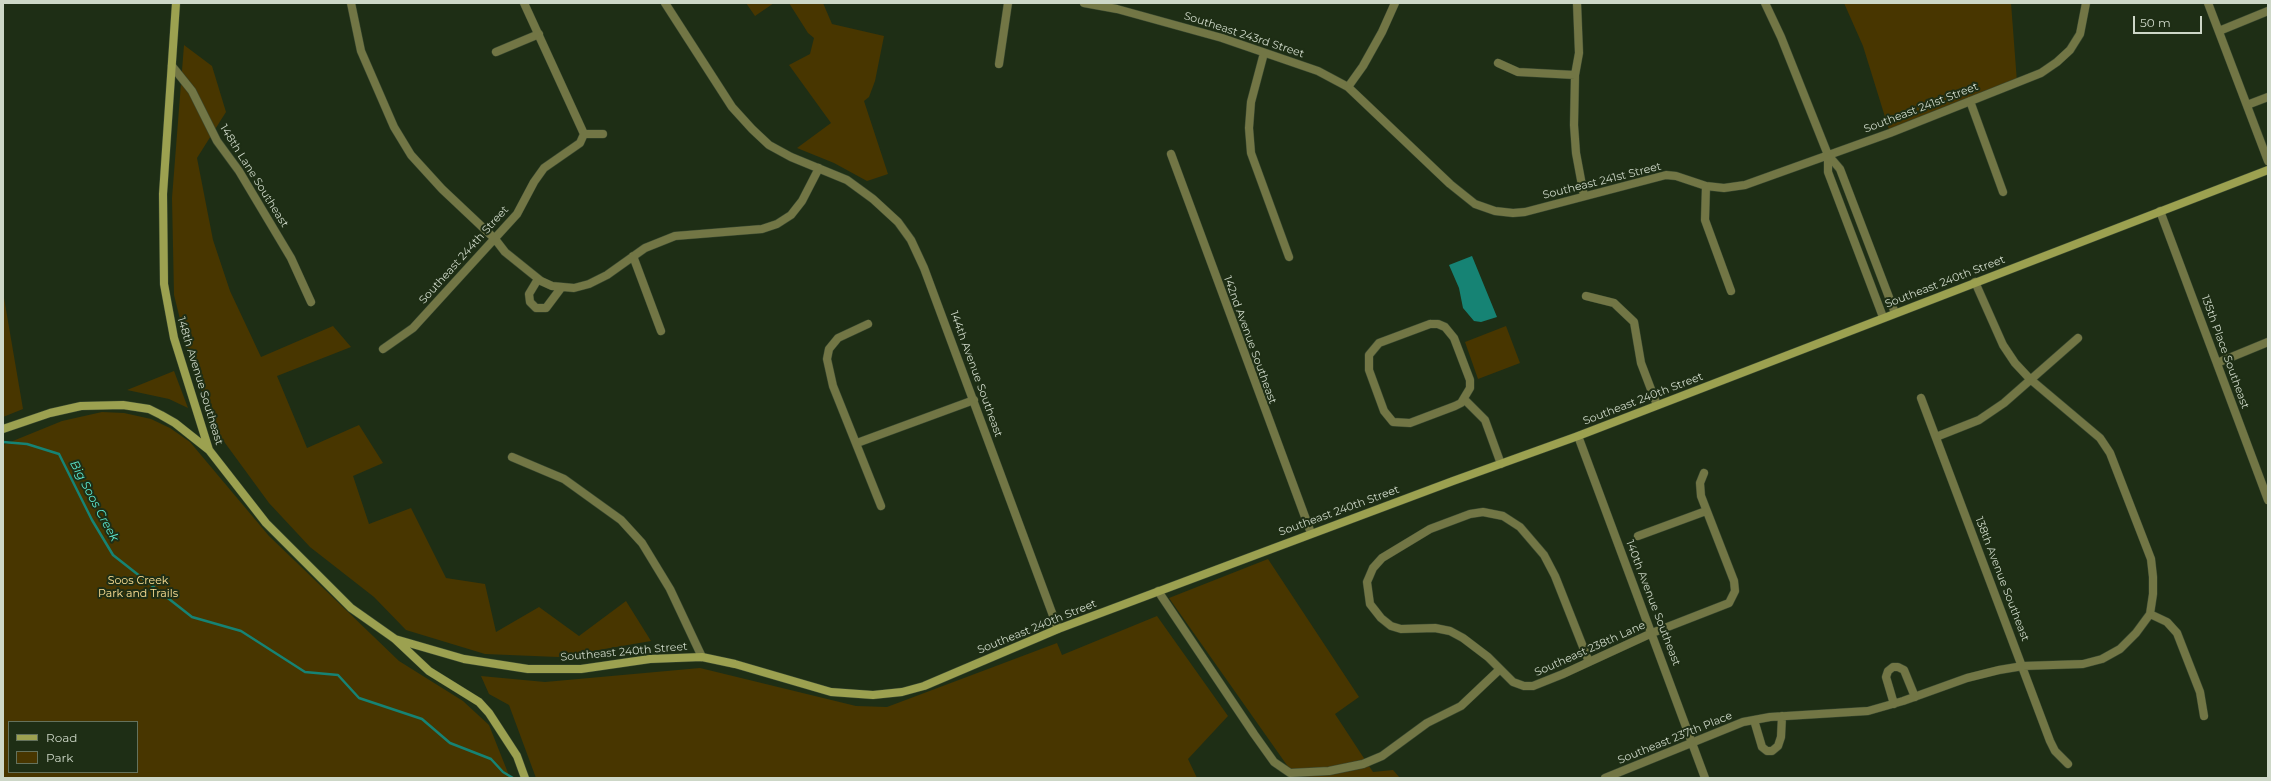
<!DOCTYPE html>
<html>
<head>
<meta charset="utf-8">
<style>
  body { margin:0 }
  #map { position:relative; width:2271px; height:781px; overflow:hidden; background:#1e2e15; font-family:Montserrat,sans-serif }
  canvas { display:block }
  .frame { position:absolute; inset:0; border:4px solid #cdd7c7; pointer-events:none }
  .legend { position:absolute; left:8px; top:721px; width:130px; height:52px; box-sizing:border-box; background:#1e2e15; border:1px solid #64725c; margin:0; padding:5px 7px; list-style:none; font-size:12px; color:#cdd7c7 }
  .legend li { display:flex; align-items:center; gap:8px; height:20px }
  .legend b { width:20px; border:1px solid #64725c }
  .scale { position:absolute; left:2133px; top:16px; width:69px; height:18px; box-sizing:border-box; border:2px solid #cdd7c7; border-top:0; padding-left:5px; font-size:12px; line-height:14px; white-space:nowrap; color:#cdd7c7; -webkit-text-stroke:3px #1e2e15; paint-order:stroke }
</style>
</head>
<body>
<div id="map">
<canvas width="2271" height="781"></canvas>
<div class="frame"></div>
<ul class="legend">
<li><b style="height:5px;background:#9ca150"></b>Road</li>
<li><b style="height:11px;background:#483600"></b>Park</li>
</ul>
<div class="scale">50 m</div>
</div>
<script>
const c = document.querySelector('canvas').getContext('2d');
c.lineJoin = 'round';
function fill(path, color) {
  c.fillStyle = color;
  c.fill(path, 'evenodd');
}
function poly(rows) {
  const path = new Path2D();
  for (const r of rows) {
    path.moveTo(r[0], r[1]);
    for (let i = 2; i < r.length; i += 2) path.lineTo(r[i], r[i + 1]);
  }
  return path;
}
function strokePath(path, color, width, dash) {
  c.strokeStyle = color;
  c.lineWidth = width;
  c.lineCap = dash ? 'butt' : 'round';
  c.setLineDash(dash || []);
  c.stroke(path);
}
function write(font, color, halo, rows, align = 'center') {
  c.font = font + ' Montserrat,sans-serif';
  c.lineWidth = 4;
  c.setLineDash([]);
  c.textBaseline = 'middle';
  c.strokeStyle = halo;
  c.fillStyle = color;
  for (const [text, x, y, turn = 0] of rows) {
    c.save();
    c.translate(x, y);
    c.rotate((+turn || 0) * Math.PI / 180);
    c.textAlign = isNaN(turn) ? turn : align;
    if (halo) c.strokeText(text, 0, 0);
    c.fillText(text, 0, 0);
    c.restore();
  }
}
fill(poly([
  [746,3,774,3,755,16],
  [789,3,823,3,832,24,884,36,875,81,869,97,864,101,888,174,867,181,834,163,797,148,831,123,789,65,810,54,814,38,808,33],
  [1844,3,2011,3,2017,82,1890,133,1863,46],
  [184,45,212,66,226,112,197,158,213,240,230,291,261,357,333,326,351,347,277,376,307,448,359,425,383,463,353,476,369,524,411,508,446,578,485,584,496,632,539,607,579,636,626,601,651,641,558,657,485,654,406,630,374,597,310,547,269,503,217,432,191,363,174,295,172,198],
  [3,292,23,409,3,417],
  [1506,326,1520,363,1478,379,1465,342],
  [174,371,188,408,169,399,127,390],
  [102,412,124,413,151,419,170,428,190,442,269,536,399,661,463,701,489,725,510,778,3,778,3,445,62,421],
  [9,722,137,722,137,772,9,772],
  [1268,559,1359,697,1335,714,1373,772,1393,770,1400,778,1296,778,1169,598],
  [1157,616,1228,716,1188,759,1197,778,536,778,509,705,489,694,481,676,545,682,700,668,856,706,887,707,1057,643,1062,655]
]), '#483600');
fill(poly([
  [1472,256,1497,317,1481,322,1474,321,1463,308,1459,288,1449,265]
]), '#168374');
strokePath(poly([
  [3,442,27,444,59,454,92,520,113,555,192,617,241,631,305,672,338,675,359,698,422,719,450,743,491,759,503,772,513,778]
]), '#168374', 2.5);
const street = poly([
  [351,3,361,51,394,127,411,155,442,189,495,239,505,252,541,281,552,286,574,288,589,284,607,275,645,248,675,236,762,229,777,224,791,215,802,201,819,168],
  [524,3,584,134],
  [665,3,732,107,752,129,769,145,791,157,847,180,873,199,898,222,911,240,924,268,1058,629],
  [1084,3,1117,9,1222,38,1318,71,1348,87,1450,184,1475,204,1495,211,1513,213,1525,212,1666,175,1676,176,1706,186,1724,188,1745,185,1890,133,2041,73,2057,62,2070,50,2080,34,2086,3],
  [1577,3,1579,53,1575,75,1574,125,1576,153,1584,196],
  [1765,3,1781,37,1828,155,1840,169,1895,313],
  [2208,3,2268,161],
  [2219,31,2268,11],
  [496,52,539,34],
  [1264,53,1251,102,1249,128,1251,153,1289,257],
  [1498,63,1518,72,1575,75],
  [999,64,1008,3],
  [172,66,192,91,217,141,239,171,291,258,311,302],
  [1348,87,1363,66,1382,32,1395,3],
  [1970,101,2003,192],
  [2247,105,2268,97],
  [584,134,603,134],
  [1171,154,1311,533],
  [1828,155,1828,172,1883,317],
  [1706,186,1705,220,1731,291],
  [2160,211,2268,500],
  [633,256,661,331],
  [538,279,529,294,530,302,536,308,546,308,561,288],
  [1586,296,1614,303,1634,322,1641,363,1657,405],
  [868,324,838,338,829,349,827,359,833,386,881,506],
  [1430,324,1438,324,1445,327,1454,338,1470,380,1470,388,1461,403,1455,406,1410,423,1393,422,1384,411,1369,370,1369,355,1379,343,1430,324],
  [383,349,413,328,517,214,534,182,544,168,580,143,584,134],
  [2217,363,2268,342],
  [1921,398,2050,741,2055,751,2068,764],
  [1464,399,1485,420,1501,464],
  [1578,436,1705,778],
  [1936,437,1979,420,2004,403,2078,338],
  [857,443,974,400],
  [512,457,564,479,621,520,642,543,670,589,702,657],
  [1638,536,1706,511],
  [1158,591,1254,734,1274,762,1290,773,1329,771,1363,764,1382,756,1427,723,1461,706,1499,670],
  [2150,614,2167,622,2177,633,2200,692,2204,716],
  [1589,662,1555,576,1544,555,1520,527,1503,516,1483,512,1470,514,1430,529,1382,558,1373,568,1367,582,1370,604,1381,618,1391,626,1401,629,1435,628,1450,631,1463,638,1488,657,1513,682,1524,686,1533,686,1563,674,1652,633,1729,603,1735,591,1734,581,1701,496,1700,483,1704,473],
  [1894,704,1886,677,1888,671,1893,667,1898,667,1904,670,1915,697],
  [1754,720,1762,747,1767,751,1772,751,1778,746,1781,737,1782,716],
  [1605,778,1743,722,1770,717,1868,711,1903,701,1967,678,1999,670,2023,666,2083,664,2102,659,2120,649,2136,633,2150,614,2153,594,2153,577,2151,559,2110,453,2100,438,2030,379,2015,363,2003,345,1975,282]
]);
const secondary = poly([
  [176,3,163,194,164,284,174,338,209,450,266,523,351,608,395,639,429,671,479,702,489,713,517,756,525,778],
  [3,429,50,413,81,406,123,405,149,409,161,415,175,423,209,450],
  [395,639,464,659,528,669,581,669,650,659,702,657,735,664,831,692,873,695,902,692,924,686,1058,629,1453,481,1578,436,2268,170]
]);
strokePath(street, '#3a4931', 9);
strokePath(secondary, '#3a4931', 9);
strokePath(street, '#727645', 8);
strokePath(secondary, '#9ca150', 8);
write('11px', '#cdd7c7', '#1e2e15', [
  ["Southeast 243rd Street",1244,35,18],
  ["Southeast 241st Street",1921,108,-21],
  ["148th Lane Southeast",254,176,58],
  ["Southeast 241st Street",1602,181,-14],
  ["Southeast 244th Street",464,255,-48],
  ["Southeast 240th Street",1945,282,-21],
  ["142nd Avenue Southeast",1250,340,70],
  ["135th Place Southeast",2225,352,70],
  ["144th Avenue Southeast",976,374,70],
  ["148th Avenue Southeast",200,381,73],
  ["Southeast 240th Street",1643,399,-21],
  ["Southeast 240th Street",1339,511,-20],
  ["138th Avenue Southeast",2002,579,69],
  ["140th Avenue Southeast",1653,603,69],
  ["Southeast 240th Street",1037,627,-22],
  ["Southeast 238th Lane",1590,649,-24],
  ["Southeast 240th Street",624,652,-5],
  ["Southeast 237th Place",1675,738,-22]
]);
write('11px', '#fde094', '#1e2e15', [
  ["Soos Creek",138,581],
  ["Park and Trails",138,594]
]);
write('italic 12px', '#5be5ce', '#1e2e15', [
  ["Big Soos Creek",94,501,62]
]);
</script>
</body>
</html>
